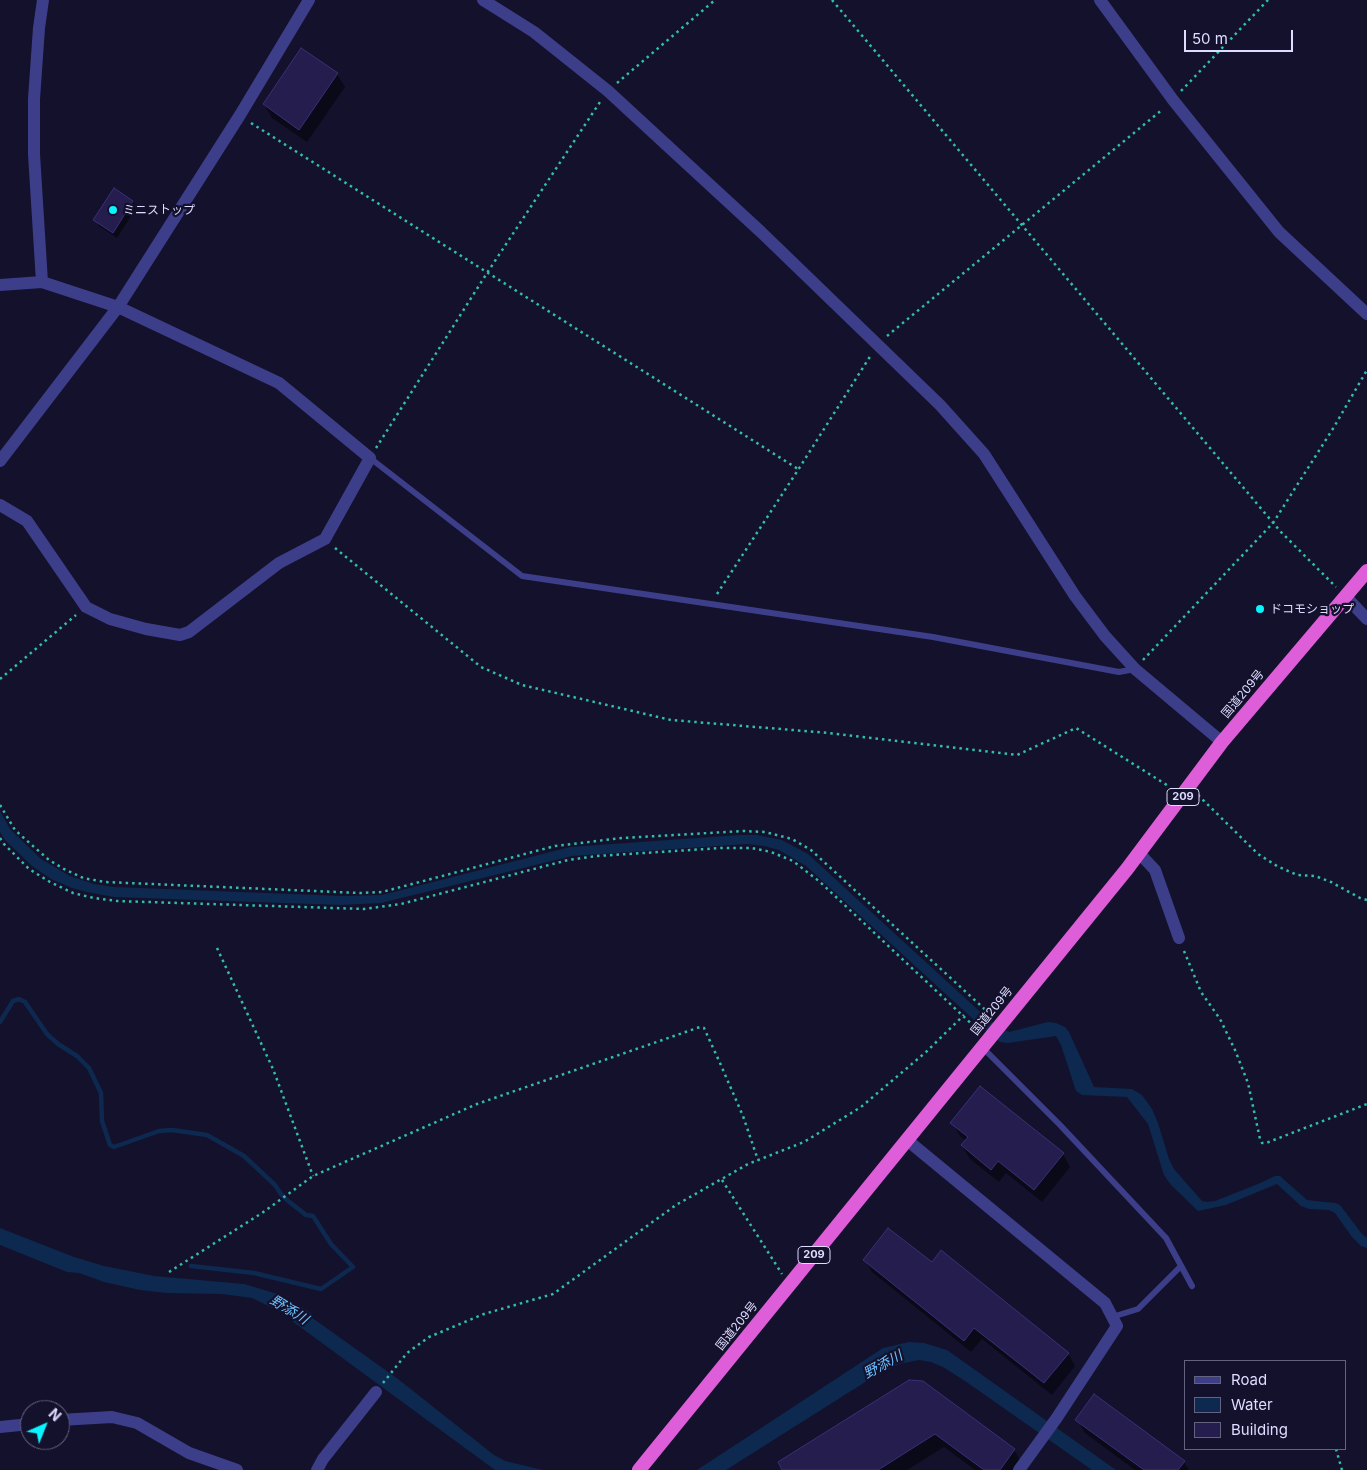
<!DOCTYPE html>
<html>
<head>
<meta charset="utf-8">
<style>
  body { margin:0 }
  #map { position:relative; width:1367px; height:1470px; overflow:hidden; background:#14112c; font-family:Inter,sans-serif }
  canvas { display:block }
  .legend { position:absolute; left:1184px; top:1360px; width:162px; height:90px; box-sizing:border-box; background:#14112c; border:1px solid #656280; margin:0; padding:6px 9px; list-style:none; font-size:15px; color:#dedcff }
  .legend li { display:flex; align-items:center; gap:10px; height:25px }
  .legend b { width:25px; border:1px solid #656280 }
  .north { position:absolute; left:20px; top:1400px; width:50px; height:50px; box-sizing:border-box; background:#14112c; border:1px solid #656280; border-radius:50%; rotate:44deg; font-size:14px; font-weight:700; line-height:20px; text-align:center; color:#dedcff }
  .north::after { content:''; display:block; margin:auto; width:18px; height:22px; background:#09f4fe; clip-path:polygon(50% 0,100% 100%,50% 72%,0 100%) }
  .scale { position:absolute; left:1184px; top:30px; width:109px; height:22px; box-sizing:border-box; border:2px solid #dedcff; border-top:0; padding-left:6px; font-size:15px; line-height:18px; white-space:nowrap; color:#dedcff; -webkit-text-stroke:4px #14112c; paint-order:stroke }
</style>
</head>
<body>
<div id="map">
<canvas width="1367" height="1470"></canvas>
<ul class="legend">
<li><b style="height:6px;background:#3d3e8a"></b>Road</li>
<li><b style="height:14px;background:#0d294f"></b>Water</li>
<li><b style="height:14px;background:#241d4d"></b>Building</li>
</ul>
<div class="north">N</div>
<div class="scale">50 m</div>
</div>
<script>
const c = document.querySelector('canvas').getContext('2d');
c.lineJoin = 'round';
function fill(path, color) {
  c.fillStyle = color;
  c.fill(path, 'evenodd');
}
function poly(rows) {
  const path = new Path2D();
  for (const r of rows) {
    path.moveTo(r[0], r[1]);
    for (let i = 2; i < r.length; i += 2) path.lineTo(r[i], r[i + 1]);
  }
  return path;
}
function strokePath(path, color, width, dash) {
  c.strokeStyle = color;
  c.lineWidth = width;
  c.lineCap = dash ? 'butt' : 'round';
  c.setLineDash(dash || []);
  c.stroke(path);
}
function write(font, color, halo, rows, align = 'center') {
  c.font = font + ' Inter,"Noto Sans JP",sans-serif';
  c.lineWidth = 4.5;
  c.setLineDash([]);
  c.textBaseline = 'middle';
  c.strokeStyle = halo;
  c.fillStyle = color;
  for (const [text, x, y, turn = 0] of rows) {
    c.save();
    c.translate(x, y);
    c.rotate((+turn || 0) * Math.PI / 180);
    c.textAlign = isNaN(turn) ? turn : align;
    if (halo) c.strokeText(text, 0, 0);
    c.fillText(text, 0, 0);
    c.restore();
  }
}
fill(poly([
  [0,811,10,829,41,859,70,876,94,884,114,887,343,896,382,895,570,847,739,835,757,835,782,840,808,854,989,1020,1009,1032,1048,1022,1056,1023,1065,1027,1069,1032,1094,1087,1132,1089,1142,1095,1152,1109,1158,1123,1169,1159,1174,1169,1202,1201,1207,1202,1215,1201,1258,1184,1275,1176,1280,1176,1307,1200,1335,1203,1340,1205,1362,1234,1367,1238,1367,1248,1361,1246,1352,1237,1335,1213,1329,1210,1309,1209,1301,1206,1277,1184,1226,1205,1198,1211,1171,1185,1164,1175,1148,1124,1127,1097,1082,1095,1076,1091,1061,1045,1056,1036,1008,1043,1000,1042,985,1030,806,866,779,850,764,846,747,844,572,856,381,903,341,905,114,897,87,892,72,888,51,879,32,866,5,840,1,834,0,832],
  [0,1228,74,1257,104,1266,154,1276,244,1284,281,1295,313,1314,311,1317,398,1379,494,1455,505,1461,543,1470,495,1470,292,1321,293,1318,252,1298,222,1294,167,1293,140,1290,104,1282,79,1273,67,1272,0,1245],
  [909,1342,924,1343,947,1350,1116,1470,1092,1470,965,1381,943,1367,931,1362,919,1360,899,1364,870,1379,726,1470,697,1470,883,1348]
]), '#0d294f');
fill(poly([
  [337,74,345,87,307,142,272,118,264,104],
  [133,201,136,208,117,238,99,226,95,220],
  [952,1123,1063,1154,1070,1167,1042,1202,1006,1173,999,1182,970,1159,962,1146,966,1141,960,1136],
  [865,1260,932,1263,1068,1353,1075,1366,1052,1395,982,1339,971,1352,872,1272],
  [909,1381,1014,1450,1022,1463,1017,1470,975,1470,944,1447,907,1470,784,1470],
  [1077,1420,1184,1462,1189,1470,1135,1470,1085,1433]
]), '#0007');
strokePath(poly([
  [0,1022,13,1001,19,999,25,1002,47,1034,58,1044,77,1056,89,1068,101,1093,102,1121,110,1145,114,1147,159,1131,172,1130,207,1135,244,1156,275,1185,281,1194,287,1200,306,1215,313,1216,331,1244,353,1267,321,1289,254,1273,191,1266]
]), '#0d294f', 4.5);
const building = poly([
  [301,48,338,73,299,130,263,104,301,48],
  [114,188,133,201,113,233,93,220,114,188],
  [980,1086,1064,1153,1034,1190,998,1161,991,1170,961,1145,968,1137,950,1123,980,1086],
  [888,1228,932,1262,941,1250,1069,1353,1044,1383,974,1328,964,1341,863,1260,888,1228],
  [909,1380,923,1381,1015,1449,1000,1470,984,1470,935,1434,878,1470,782,1470,778,1462,909,1380],
  [1094,1394,1185,1461,1178,1470,1144,1470,1075,1420,1094,1394]
]);
fill(building, '#241d4d');
strokePath(building, '#3a3079', 1);
strokePath(poly([
  [832,0,1280,531,1336,587],
  [617,83,715,0],
  [1181,91,1268,0],
  [251,123,798,469],
  [887,336,1163,109],
  [376,448,487,273,600,102],
  [335,548,481,667,522,685,671,720,829,733,1017,755,1076,728,1170,787],
  [717,594,798,470,871,355],
  [1143,660,1273,523,1334,427,1367,370],
  [0,679,76,615],
  [1198,795,1258,854,1277,866,1297,875,1315,876,1331,882,1360,898,1367,900],
  [0,805,15,830,25,839,49,860,64,869,83,878,105,882,360,893,382,892,555,846,622,838,743,831,765,832,792,839,811,850,991,1015],
  [0,838,4,844,29,869,50,882,73,893,94,898,117,901,364,909,401,904,568,860,597,856,721,848,752,848,771,852,793,861,820,882,978,1030],
  [217,948,273,1069,313,1176],
  [1184,951,1201,992,1220,1019,1235,1050,1248,1083,1260,1139,1262,1143,1266,1143,1367,1104],
  [722,1180,782,1274],
  [169,1272,262,1213,313,1176,477,1104,700,1027,704,1028,720,1063,743,1116,758,1160],
  [383,1383,407,1353,429,1337,484,1314,553,1294,676,1205,748,1164,804,1142,861,1107,926,1052,964,1015],
  [1336,1449,1342,1470]
]), '#31bead', 2.5, [2.5, 4]);
strokePath(poly([
  [370,458,522,576,933,637,1119,672,1135,669],
  [982,1047,1060,1125,1166,1238,1192,1286],
  [1112,1317,1138,1309,1181,1266]
]), '#3d3e8a', 6);
strokePath(poly([
  [1100,0,1173,100,1279,232,1367,314],
  [42,282,34,154,34,99,39,28,43,0],
  [0,285,42,282,118,307,279,383,370,458,325,539,279,563,189,632,180,635,146,629,110,619,86,607,27,521,0,505],
  [1346,597,1367,619],
  [1139,853,1155,870,1179,938],
  [907,1140,1105,1303,1117,1326,1056,1419,1019,1470],
  [60,1420,112,1417,137,1423,189,1453,237,1470],
  [0,1427,30,1424],
  [317,1470,323,1459,376,1392]
]), '#3d3e8a', 12);
strokePath(poly([
  [483,0,534,32,608,91,761,232,940,405,984,454,1075,596,1105,636,1135,669,1222,742],
  [0,461,118,307,240,115,309,0]
]), '#3d3e8a', 12);
strokePath(poly([
  [639,1470,1127,869,1222,742,1367,571]
]), '#dd5ed8', 14);
for (const [x, y, r, color] of [
  [113,210,5,"#09f4fe"],
  [1260,609,5,"#09f4fe"]
]) {
  const dot = new Path2D();
  dot.arc(x, y, r, 0, 2 * Math.PI);
  c.fillStyle = color;
  c.fill(dot);
  strokePath(dot, '#14112c', 2);
}
for (const [x, y, w] of [
  [1183,797,32],
  [814,1255,32]
]) {
  const box = new Path2D();
  box.roundRect(x - w / 2, y - 8.5, w, 17, 4);
  c.fillStyle = '#14112c';
  c.fill(box);
  strokePath(box, '#dedcff', 1);
}
write('bold 11px', '#dedcff', null, [
  ["209",1183,797],
  ["209",814,1255]
]);
write('12px', '#dedcff', '#14112c', [
  ["ミニストップ",123,210],
  ["ドコモショップ",1270,609]
], 'left');
write('12px', '#dedcff', '#14112c', [
  ["国道209号",1243,694,-50],
  ["国道209号",992,1011,-51],
  ["国道209号",737,1326,-51]
]);
write('italic 14px', '#6bc2ff', '#14112c', [
  ["野添川",289,1310,32],
  ["野添川",883,1365,-29]
]);
</script>
</body>
</html>
